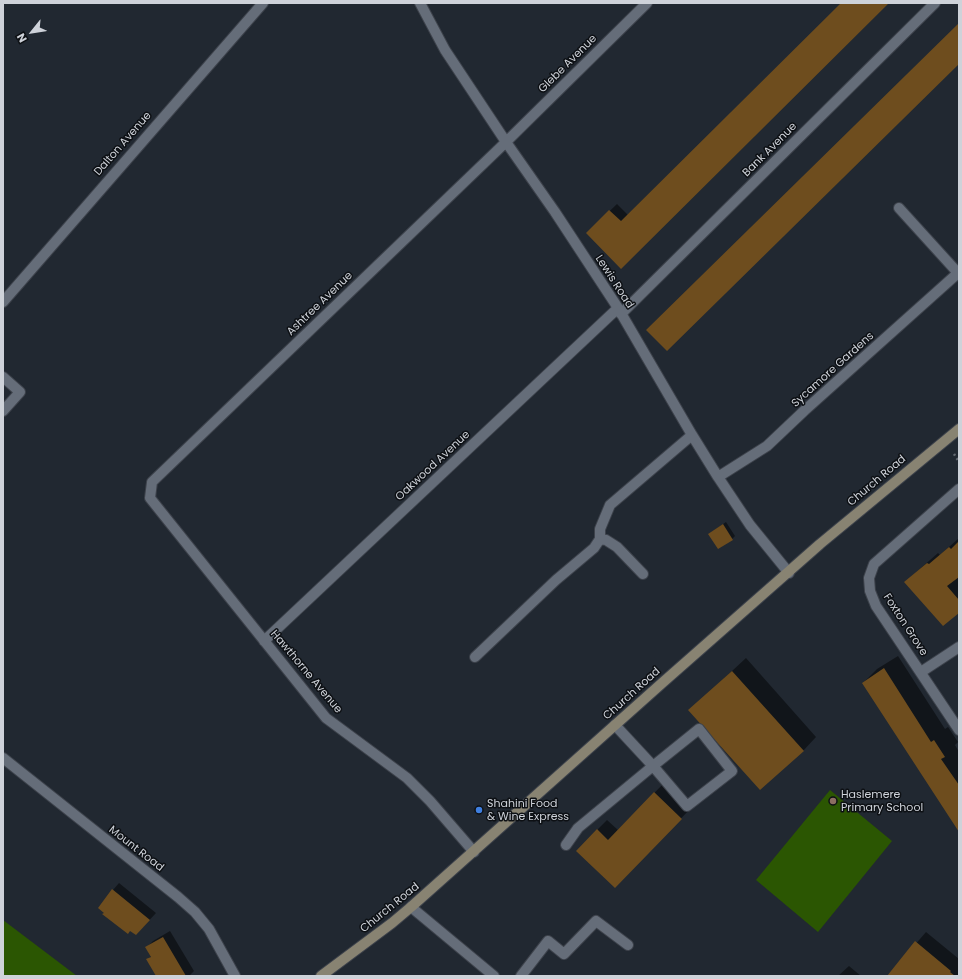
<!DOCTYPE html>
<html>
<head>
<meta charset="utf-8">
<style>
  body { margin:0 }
  #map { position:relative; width:962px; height:979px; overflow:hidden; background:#212831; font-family:Poppins,sans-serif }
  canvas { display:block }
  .frame { position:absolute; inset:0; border:4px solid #ced2d9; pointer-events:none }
  .north { position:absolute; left:12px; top:12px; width:40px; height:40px; -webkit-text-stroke:3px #0d1014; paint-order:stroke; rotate:240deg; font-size:11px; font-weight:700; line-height:16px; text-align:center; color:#ced2d9 }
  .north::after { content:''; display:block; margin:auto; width:14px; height:18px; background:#ced2d9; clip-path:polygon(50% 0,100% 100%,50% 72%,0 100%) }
</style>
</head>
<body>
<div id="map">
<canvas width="962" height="979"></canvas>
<div class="frame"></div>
<div class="north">N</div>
</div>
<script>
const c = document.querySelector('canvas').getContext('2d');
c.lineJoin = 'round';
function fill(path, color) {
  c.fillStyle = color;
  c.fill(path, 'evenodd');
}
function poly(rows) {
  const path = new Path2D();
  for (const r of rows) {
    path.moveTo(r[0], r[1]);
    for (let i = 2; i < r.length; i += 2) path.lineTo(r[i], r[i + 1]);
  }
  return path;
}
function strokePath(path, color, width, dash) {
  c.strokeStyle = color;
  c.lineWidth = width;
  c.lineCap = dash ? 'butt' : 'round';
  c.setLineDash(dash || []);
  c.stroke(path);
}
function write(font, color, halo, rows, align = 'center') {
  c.font = font + ' Poppins,sans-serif';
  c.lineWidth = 3;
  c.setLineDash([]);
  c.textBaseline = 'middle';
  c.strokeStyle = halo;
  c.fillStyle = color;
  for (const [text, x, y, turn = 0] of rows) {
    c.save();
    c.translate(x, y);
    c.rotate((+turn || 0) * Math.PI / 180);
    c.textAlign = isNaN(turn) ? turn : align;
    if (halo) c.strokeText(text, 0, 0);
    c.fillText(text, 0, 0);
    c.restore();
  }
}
fill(poly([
  [830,790,892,841,818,932,756,880],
  [3,920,77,976,3,976]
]), '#2b5602');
fill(poly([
  [842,3,887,3,621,267,587,233,617,204,628,215],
  [726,522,735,536,732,539,709,534],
  [959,538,959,575,958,576,959,578,959,612,905,582,938,553,940,555],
  [898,656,945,729,948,727,958,742,955,745,959,752,959,830,863,683,877,669],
  [746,658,816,737,803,751,690,710],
  [665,782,691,808,625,877,597,830,607,820,618,830],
  [119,883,156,913,143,927,105,913,113,890],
  [170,931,194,971,189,976,157,976,148,960,151,956,146,948,153,941],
  [926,932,959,959,959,976,888,976],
  [849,966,861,976,838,976]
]), '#0007');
fill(poly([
  [841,3,889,3,621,269,586,233,609,210,621,221],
  [959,23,959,64,667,351,646,330],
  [723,524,733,540,718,549,708,534],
  [959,541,959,577,947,586,959,600,959,613,943,626,904,582,927,563,929,564,949,547,951,549],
  [884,668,931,742,934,740,945,757,941,759,959,785,959,832,862,683],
  [732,671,804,751,760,790,688,710],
  [654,792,682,819,615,888,576,851,597,829,608,840],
  [112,889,150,920,136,935,130,931,128,934,102,914,104,913,98,908],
  [163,937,186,976,156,976,146,959,151,957,145,947],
  [915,941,951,971,950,972,955,976,887,976]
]), '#6e4d1e');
const lane = poly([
  [3,377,20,392,3,411],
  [566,845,578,828,653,766,699,729,732,771,687,806,653,766,615,725],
  [411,907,494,976],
  [521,976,548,941,564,954,596,921,628,945]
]);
const street = poly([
  [420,3,445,50,506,142,555,212,618,308,692,435,718,477,750,525,789,573],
  [3,302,263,3],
  [621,314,935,3],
  [718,477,767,446,805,410,958,273,899,208],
  [959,489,874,564,869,578,870,591,876,606,959,730],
  [600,539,606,540,617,547,643,574],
  [264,641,618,308],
  [475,657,556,580,594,548,600,539,600,529,610,505,692,435],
  [921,672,959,647],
  [3,758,178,897,195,912,209,929,235,976],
  [474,852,430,801,407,778,326,718,150,498,152,482,506,142,647,3]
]);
const secondary = poly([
  [321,976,392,923,411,907,661,684,820,544,959,429]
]);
strokePath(lane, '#3d424b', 12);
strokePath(street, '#3d424b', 12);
strokePath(secondary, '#3d424b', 12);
strokePath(poly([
  [954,454,959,462]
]), '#636971', 2.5, [2, 3]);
strokePath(lane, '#656d79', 10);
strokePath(street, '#656d79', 10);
strokePath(secondary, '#888372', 10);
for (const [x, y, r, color] of [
  [833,801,4,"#8d6e63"],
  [479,810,4,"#3f7fe0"]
]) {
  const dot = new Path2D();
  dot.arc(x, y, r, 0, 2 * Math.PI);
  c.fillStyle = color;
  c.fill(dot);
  strokePath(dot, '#0d1014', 1.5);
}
write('11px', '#ced2d9', '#0d1014', [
  ["Glebe Avenue",568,64,-45],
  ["Dalton Avenue",123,144,-49],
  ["Bank Avenue",770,150,-45],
  ["Lewis Road",614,282,57],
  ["Ashtree Avenue",320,304,-44],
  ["Sycamore Gardens",833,370,-42],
  ["Oakwood Avenue",433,466,-43],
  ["Church Road",877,481,-40],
  ["Foxton Grove",905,625,57],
  ["Hawthorne Avenue",306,672,50],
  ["Church Road",632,694,-42],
  ["Mount Road",136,849,38],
  ["Church Road",390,908,-39]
]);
write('11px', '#ced2d9', '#0d1014', [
  ["Haslemere",841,795],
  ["Primary School",841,808],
  ["Shahini Food",487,804],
  ["& Wine Express",487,817]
], 'left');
</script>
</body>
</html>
